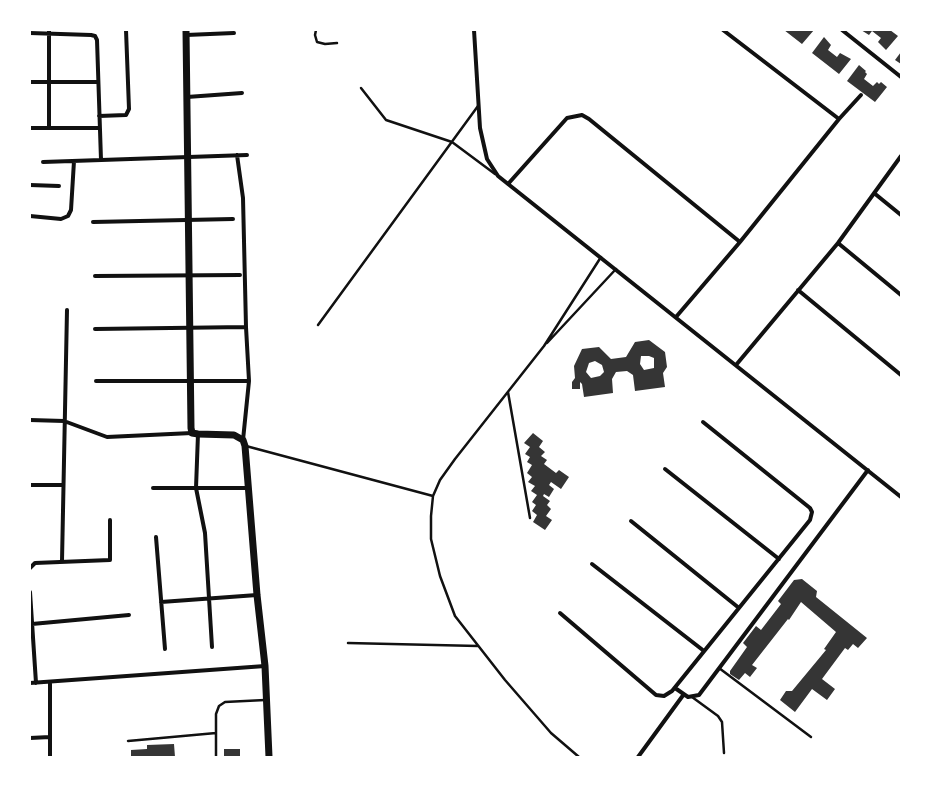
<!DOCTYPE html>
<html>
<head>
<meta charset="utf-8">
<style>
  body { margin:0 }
  #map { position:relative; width:931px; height:787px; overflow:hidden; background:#fff; font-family:Cabin,sans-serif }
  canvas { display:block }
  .frame { position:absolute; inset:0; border:31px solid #fff; pointer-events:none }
</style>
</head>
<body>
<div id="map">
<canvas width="931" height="787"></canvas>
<div class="frame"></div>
</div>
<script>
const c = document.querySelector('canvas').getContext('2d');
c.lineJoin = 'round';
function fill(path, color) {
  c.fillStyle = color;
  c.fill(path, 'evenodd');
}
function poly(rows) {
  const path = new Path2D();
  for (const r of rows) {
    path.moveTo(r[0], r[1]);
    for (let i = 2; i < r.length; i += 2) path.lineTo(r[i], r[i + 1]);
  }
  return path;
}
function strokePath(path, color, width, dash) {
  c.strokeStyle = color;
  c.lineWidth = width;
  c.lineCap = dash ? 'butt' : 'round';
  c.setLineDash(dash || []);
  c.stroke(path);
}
fill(poly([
  [784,30,814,30,802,44],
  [861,30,890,30,898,36,886,50,878,42,881,38,872,31,869,35],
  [824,37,831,45,828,50,837,57,840,53,851,59,839,74,812,53],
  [901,52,901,64,895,60],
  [859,65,866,71,865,72,867,74,864,79,873,86,877,82,879,84,881,82,887,87,875,102,847,81],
  [649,340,665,352,667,367,663,373,665,387,635,391,633,375,627,371,616,372,612,379,613,393,584,397,582,384,580,382,580,389,572,389,572,382,575,378,574,366,582,349,599,347,611,359,626,357,635,342],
  [641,356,649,356,654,358,654,368,644,370,640,364],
  [595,361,602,365,604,372,600,376,591,378,586,372,589,363],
  [533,433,543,441,539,447,545,452,541,456,547,460,544,464,556,473,559,470,569,477,561,489,551,482,549,485,554,489,549,497,544,494,543,496,550,501,547,505,551,509,546,516,552,520,545,530,533,522,537,515,532,511,536,505,532,502,537,495,531,491,535,486,528,482,532,477,527,473,532,465,527,462,530,457,525,454,530,447,524,443],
  [802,579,817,591,816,597,867,638,858,648,853,644,848,650,845,648,822,679,835,689,827,700,812,689,795,712,780,700,786,691,792,691,826,650,824,649,836,632,801,602,789,620,788,619,752,665,757,668,750,677,745,673,739,680,730,674,730,671,747,647,743,643,756,626,761,630,781,604,778,601,794,580],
  [174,744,175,757,131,757,131,750,147,749,147,745],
  [224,749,240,749,240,757,224,757]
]), '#353535');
strokePath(poly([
  [316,30,315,35,317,42,325,44,337,43],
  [361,88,386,120,452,142,495,174],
  [318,325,478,106],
  [547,343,616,269],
  [508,392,530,518],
  [246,446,433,496],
  [348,643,478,646],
  [719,668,811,737],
  [692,697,718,716,722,722,724,753],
  [128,741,216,733],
  [216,757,216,714,219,706,225,702,265,700],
  [579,757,551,733,505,680,455,616,440,576,431,539,431,516,433,496,440,480,455,459,544,346,601,257]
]), '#111', 2.5);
strokePath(poly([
  [49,30,49,128],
  [474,30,480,128,487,159,498,176,901,497],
  [723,30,839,119],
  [842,30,901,77],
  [30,33,91,35,95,36,97,40,101,160],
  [186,35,234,33],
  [30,82,98,82],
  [187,97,242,93],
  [99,116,126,115,129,109,126,30],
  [30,128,100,128],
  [237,155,243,198,246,327,249,381,243,440],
  [43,162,247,155],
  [508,184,567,118,582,115,589,119,740,242],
  [30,185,59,186],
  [874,193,901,215],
  [30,216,61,219,68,216,71,210,74,161],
  [93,222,233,219],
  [838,243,901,295],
  [95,276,240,275],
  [798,290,901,375],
  [676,317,740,242,839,119,861,95],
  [95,329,246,327],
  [736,365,838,243,901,156],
  [96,381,249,381],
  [30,420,64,421,107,437,192,433],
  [198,434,196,488,205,533,212,647],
  [665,469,779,559],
  [30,485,63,485],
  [153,488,249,488],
  [631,521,739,608],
  [156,537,165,649],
  [62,561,67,310],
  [592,564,704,651],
  [30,568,35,563,110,560,110,520],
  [30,592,36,683],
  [161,602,257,595],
  [560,613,656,695,664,696,672,691,810,520,812,512,810,508,703,422],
  [32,624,129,615],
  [50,682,50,757],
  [30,683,265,666],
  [675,688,688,697,699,695,868,470],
  [30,738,50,737],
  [638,757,684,694]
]), '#111', 4);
strokePath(poly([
  [186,30,191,428,192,433,198,434,234,435,243,440,245,446,257,595,265,666,269,757]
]), '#111', 7);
</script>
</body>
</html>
